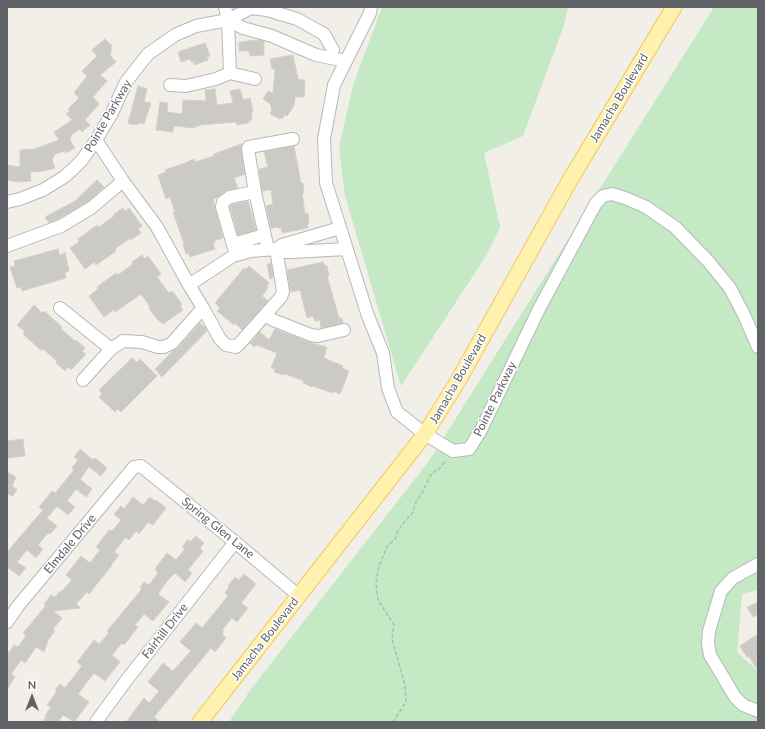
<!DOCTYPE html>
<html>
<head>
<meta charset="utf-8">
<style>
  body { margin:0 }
  #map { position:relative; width:765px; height:729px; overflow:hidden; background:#f1efe8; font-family:Lato,sans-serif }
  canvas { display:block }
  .frame { position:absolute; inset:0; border:8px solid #5f6368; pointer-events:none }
  .north { position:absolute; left:12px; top:677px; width:40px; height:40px; -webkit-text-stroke:3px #fff; paint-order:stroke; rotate:0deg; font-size:11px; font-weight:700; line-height:16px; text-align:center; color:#5f6368 }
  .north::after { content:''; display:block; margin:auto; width:14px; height:18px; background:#5f6368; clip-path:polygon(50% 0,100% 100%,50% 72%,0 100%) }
</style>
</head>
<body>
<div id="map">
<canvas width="765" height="729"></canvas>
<div class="frame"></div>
<div class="north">N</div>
</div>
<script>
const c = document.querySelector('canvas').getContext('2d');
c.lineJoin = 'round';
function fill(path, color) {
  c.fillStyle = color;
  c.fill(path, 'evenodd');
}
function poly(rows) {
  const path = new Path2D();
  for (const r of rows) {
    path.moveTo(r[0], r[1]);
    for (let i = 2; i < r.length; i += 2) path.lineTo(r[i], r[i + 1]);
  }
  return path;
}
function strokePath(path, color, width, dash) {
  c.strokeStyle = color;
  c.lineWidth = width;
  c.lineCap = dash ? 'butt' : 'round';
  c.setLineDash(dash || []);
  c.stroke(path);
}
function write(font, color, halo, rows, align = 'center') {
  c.font = font + ' Lato,sans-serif';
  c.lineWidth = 3;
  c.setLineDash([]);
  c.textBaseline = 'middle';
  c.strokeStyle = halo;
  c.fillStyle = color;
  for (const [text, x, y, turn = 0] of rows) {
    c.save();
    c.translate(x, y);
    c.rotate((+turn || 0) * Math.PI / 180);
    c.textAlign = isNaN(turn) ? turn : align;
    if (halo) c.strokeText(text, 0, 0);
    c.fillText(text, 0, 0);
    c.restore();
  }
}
fill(poly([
  [382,7,568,7,564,25,523,136,484,153,500,227,486,256,401,386,345,196,339,148,353,85],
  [714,7,758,7,758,590,742,594,737,652,758,671,758,722,229,722,251,689,429,461]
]), '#c5e8c5');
const building = poly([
  [105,39,112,46,110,55,116,62,100,75,107,81,93,97,99,104,85,120,90,125,82,132,80,129,72,134,70,140,75,148,66,153,65,151,55,154,52,160,55,168,44,171,30,172,31,181,17,182,7,180,7,165,20,167,20,150,34,149,59,140,54,132,72,120,66,114,70,111,68,109,79,98,74,93,87,76,82,71,97,56,92,50,105,39],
  [258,40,264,41,264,55,250,56,249,51,239,51,239,42,258,40],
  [205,43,210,56,207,57,208,60,194,65,193,61,191,62,190,59,181,62,178,52,205,43],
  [293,55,298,79,305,80,304,97,295,97,294,106,287,116,285,115,282,119,281,118,280,119,270,114,272,110,270,104,263,99,268,91,273,94,275,68,272,69,270,59,293,55],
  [138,86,147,89,144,102,151,103,144,124,139,123,138,125,135,124,134,125,128,123,138,86],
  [215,89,217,105,233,103,230,91,240,89,243,100,250,98,253,112,251,112,252,120,248,121,249,123,237,125,236,122,200,125,200,126,195,126,195,128,174,126,173,132,156,130,160,102,168,103,167,112,182,114,183,100,206,101,205,90,215,89],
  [241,144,245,174,234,178,238,188,226,191,218,197,213,199,223,238,214,241,215,243,213,244,215,249,190,257,188,253,186,254,183,244,184,244,173,212,175,212,170,197,166,199,158,175,166,172,165,170,185,163,194,159,195,162,214,156,214,154,241,144],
  [294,146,301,183,303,183,304,193,302,193,305,214,308,213,309,223,307,224,308,228,282,233,281,228,278,228,278,227,271,228,266,206,273,204,271,190,262,191,259,169,268,167,264,152,294,146],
  [97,180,104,187,87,202,58,219,49,223,45,217,75,201,97,180],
  [248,201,256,230,238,235,230,206,233,204,248,201],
  [123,208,125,211,129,208,142,226,138,229,141,233,131,240,130,238,115,249,116,251,96,265,94,262,85,269,70,248,79,242,78,239,97,225,99,227,114,216,113,215,123,208],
  [58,249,60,256,65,252,69,271,65,272,66,278,22,291,21,287,17,288,10,267,15,266,14,261,58,249],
  [142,255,144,259,148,256,161,274,157,277,169,293,172,291,182,304,180,306,183,310,163,324,157,319,150,310,149,305,141,294,115,312,113,310,104,317,89,296,98,289,97,287,116,273,118,275,133,264,132,262,142,255],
  [323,262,325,266,327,266,329,276,327,276,339,318,342,318,343,323,321,328,320,320,315,321,313,316,307,318,300,290,291,292,287,270,323,262],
  [271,263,273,278,270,279,267,264,271,263],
  [249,266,269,283,267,286,268,288,262,296,268,301,242,330,235,323,234,325,217,311,220,308,215,303,244,268,246,270,249,266],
  [34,305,42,313,44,311,62,327,61,329,75,341,76,340,85,348,82,351,86,354,71,370,68,367,65,371,56,363,57,361,43,349,42,351,23,334,25,332,17,325,34,305],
  [200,323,205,327,207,331,162,377,155,369,173,351,178,348,200,323],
  [275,329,308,342,327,347,324,358,343,366,342,368,349,371,340,394,333,391,332,393,313,386,312,387,303,383,304,381,285,374,284,375,274,372,275,369,271,368,277,353,257,345,254,347,250,343,260,332,269,340,275,329],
  [132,358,137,362,140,359,157,376,121,412,118,409,115,412,99,397,102,394,99,390,132,358],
  [23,439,25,456,7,458,7,441,23,439],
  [80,449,93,460,95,458,107,468,101,476,89,467,80,479,92,489,86,497,76,489,67,501,75,507,68,515,57,506,47,518,57,526,50,534,48,533,38,545,43,549,36,558,27,550,17,562,26,568,19,576,7,567,7,552,43,510,39,507,52,491,55,493,74,470,72,468,78,460,74,457,80,449],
  [7,472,16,477,12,486,17,489,13,496,7,494,7,472],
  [133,497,143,505,150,497,155,501,156,500,166,508,153,525,148,522,139,534,136,531,129,540,126,537,114,552,119,555,111,565,112,565,89,594,87,592,76,604,81,608,53,611,62,618,53,629,55,631,47,641,48,641,44,652,36,647,25,663,21,660,11,674,15,677,7,690,7,655,14,645,18,647,26,636,23,633,40,613,46,605,44,604,51,595,55,597,60,591,61,592,72,580,66,575,81,556,90,563,100,550,96,547,109,530,112,531,121,520,114,514,121,506,124,509,133,497],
  [196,536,204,543,200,548,203,551,188,570,192,573,185,582,175,573,168,580,158,594,169,602,153,621,144,614,135,625,138,627,124,645,122,643,112,655,120,662,105,681,94,673,78,694,89,702,74,722,63,715,58,722,43,722,46,717,45,716,51,707,47,705,57,691,55,690,60,684,65,688,82,666,77,662,94,640,99,644,109,633,107,631,142,589,140,588,144,582,149,585,158,573,155,569,167,553,176,560,185,549,182,547,188,539,190,542,196,536],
  [244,574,256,584,241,603,248,608,237,622,232,618,222,630,224,631,222,634,226,638,215,652,211,648,154,717,160,722,126,722,144,698,149,703,159,691,148,682,157,671,163,663,173,671,181,662,191,651,180,642,196,623,202,628,228,596,225,593,229,587,228,586,235,577,239,580,244,574],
  [758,602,758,614,753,617,747,607,758,602],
  [758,634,758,670,749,657,747,657,740,646,758,634]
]);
fill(building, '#cccac5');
strokePath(building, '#d6d1c6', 1);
const minor = poly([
  [225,7,228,20,230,73],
  [371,7,370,13,334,85,324,139,326,183,368,316,383,353,388,388,397,412,425,434,453,451,469,449,481,430,539,309,596,203,603,196,612,194,625,198,646,207,675,227,708,261,730,288,744,315,758,347],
  [228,20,243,28,272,36,316,55,345,61],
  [170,85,186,86,216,79,230,73,255,79],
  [123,181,157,227,189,285,203,308,220,339,226,345,236,347,240,343,281,297,283,291,276,249,251,251,233,256,189,285],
  [255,192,268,249],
  [7,202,20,199,43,190,64,177,73,169,82,160,96,140,111,115,126,82,148,54,175,35,196,26,228,20,251,8,267,10,297,19,324,34,333,50],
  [340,228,282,245,276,249,283,252,291,252,347,249],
  [233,244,264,235],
  [7,246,61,226,91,208,123,181,96,140],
  [236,255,222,207,223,202,230,197,255,192,248,149,249,147,293,139],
  [60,308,111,349,83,380],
  [266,315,273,320,311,335,318,336,344,330],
  [111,349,123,341,142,342,158,347,164,347,172,343,203,308],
  [758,564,733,578,721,591,709,631,708,643,710,655,735,697,743,705,758,711],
  [7,622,18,606,134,467,141,466,235,542,299,596],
  [96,722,125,682,235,542]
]);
const major = poly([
  [200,722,425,434,458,381,570,180,674,7]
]);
strokePath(minor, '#b5b8bc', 14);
strokePath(major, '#f2c960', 17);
strokePath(poly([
  [393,722,406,702,405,685,392,639,394,625,378,600,376,584,378,569,387,547,395,539,398,531,405,521,413,512,416,502,422,493,430,476,435,471,440,468,446,460]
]), '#9cc7a9', 1.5, [4, 2]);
strokePath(minor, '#fff', 12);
strokePath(major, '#fff2af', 15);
write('12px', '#5f6368', '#fff', [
  ["Jamacha Boulevard",619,98,-59],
  ["Pointe Parkway",108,116,-60],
  ["Jamacha Boulevard",458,379,-60],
  ["Pointe Parkway",495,399,-64],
  ["Spring Glen Lane",218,528,39],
  ["Elmdale Drive",70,544,-50],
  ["Fairhill Drive",165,631,-52],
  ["Jamacha Boulevard",265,639,-52]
]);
</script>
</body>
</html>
